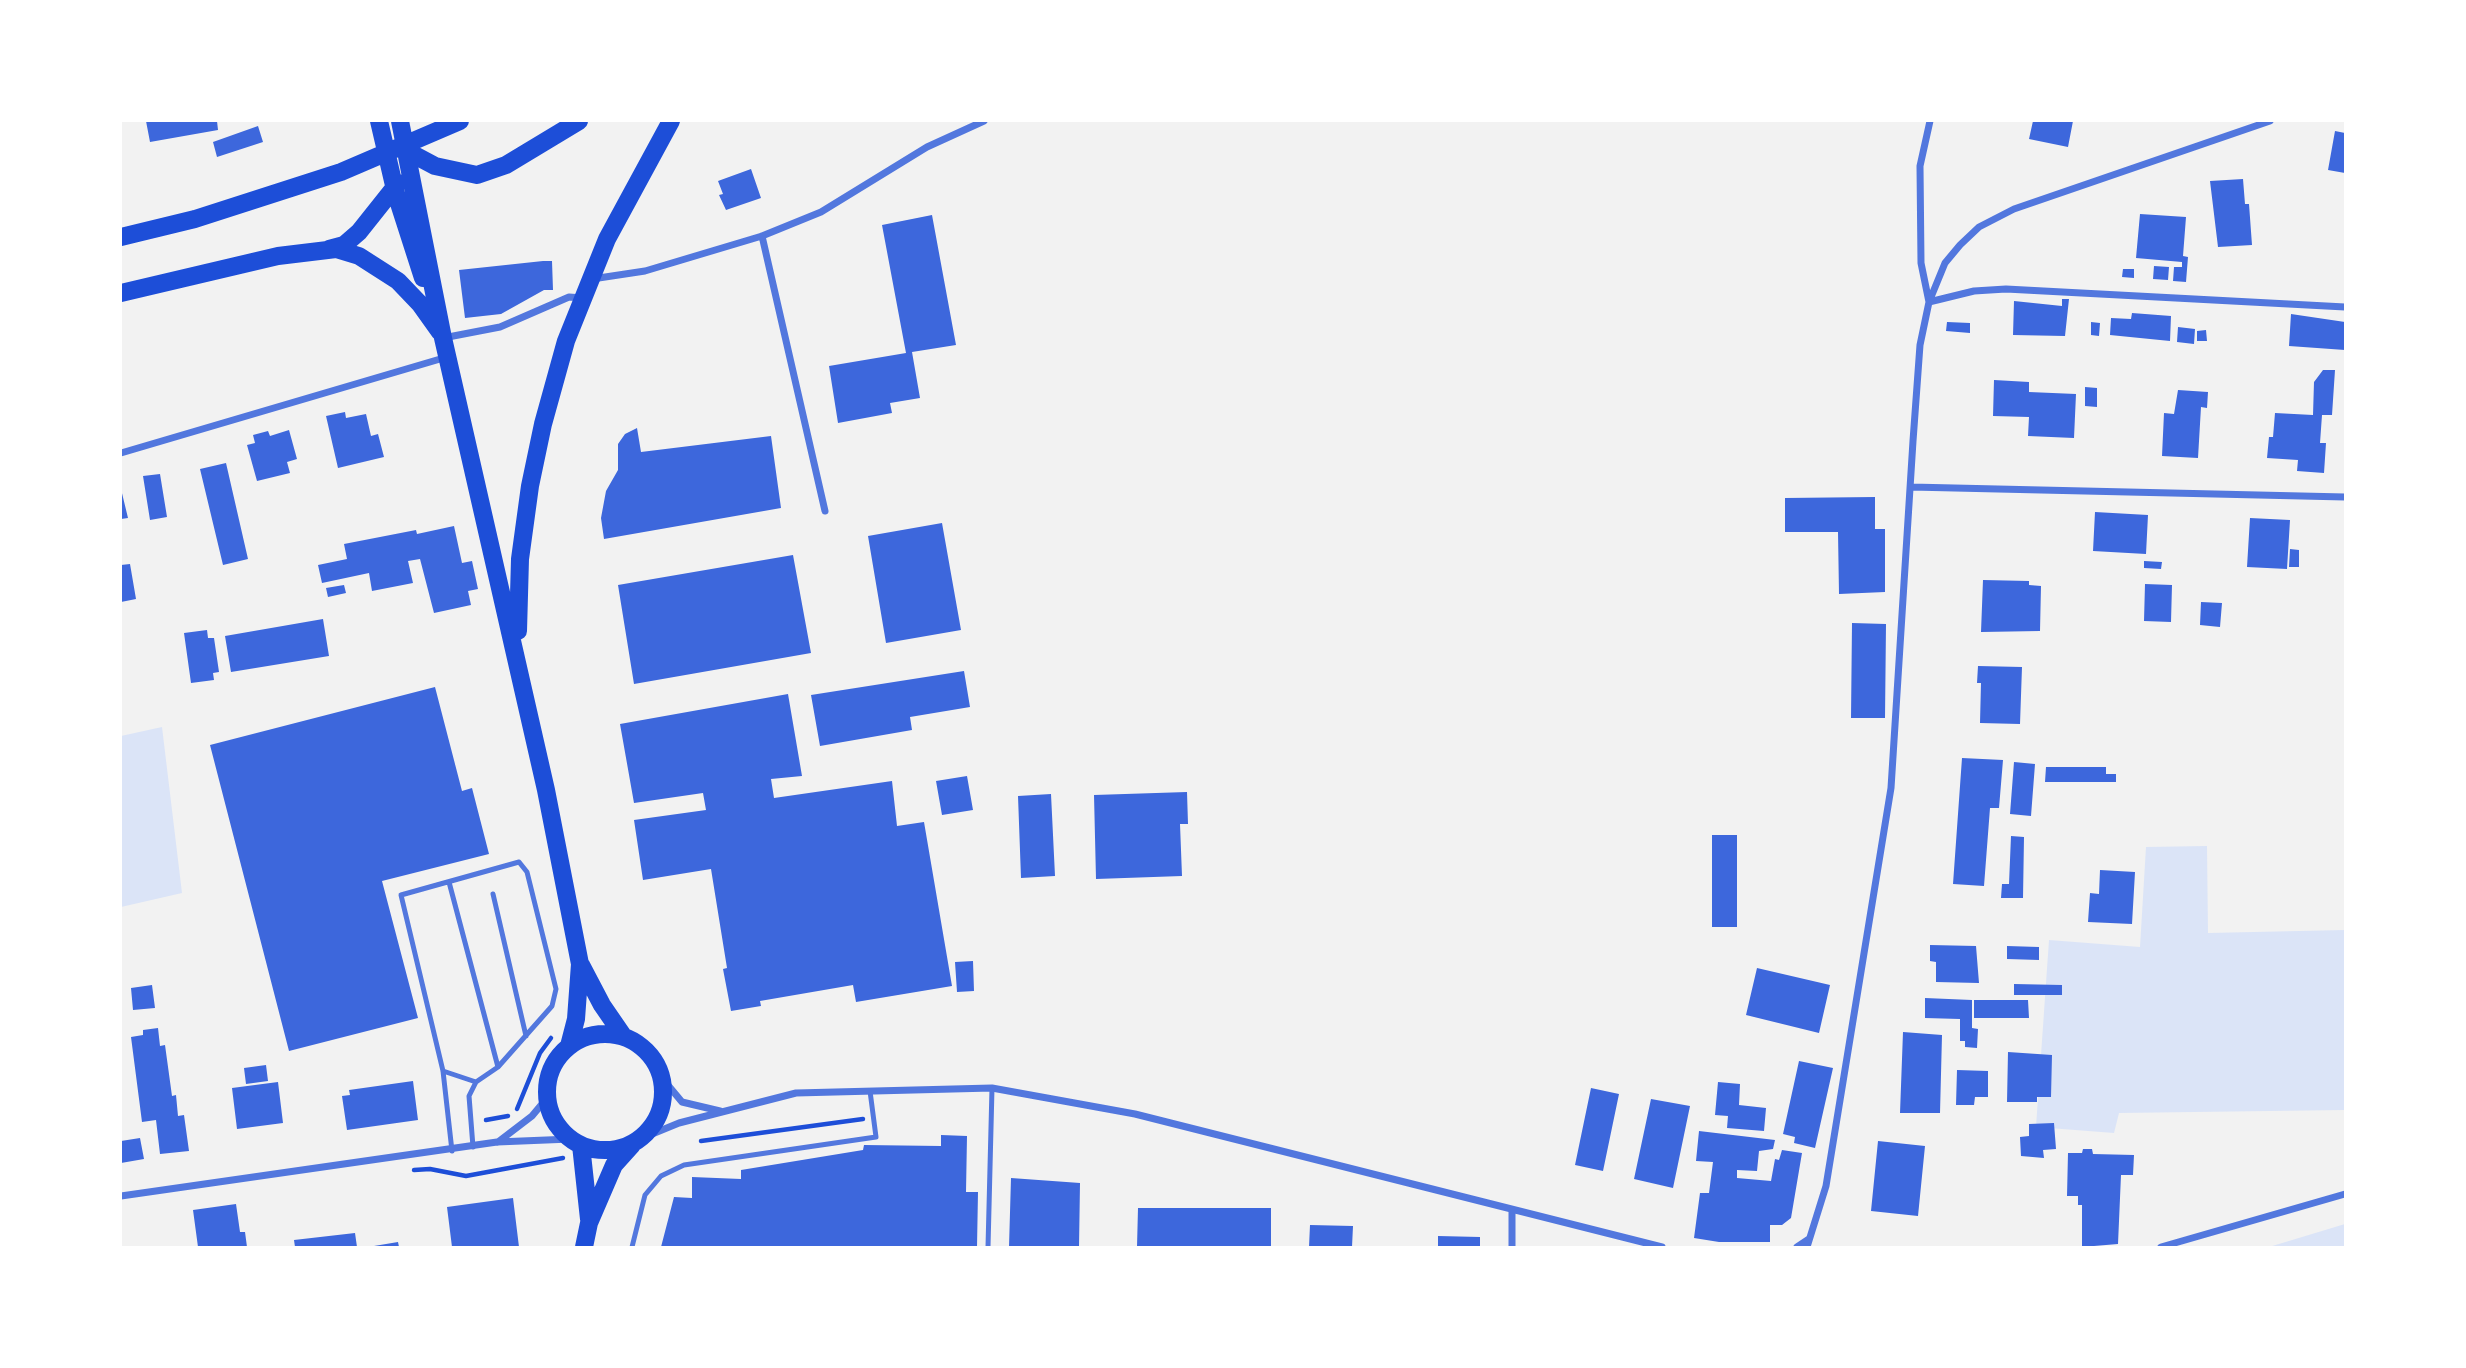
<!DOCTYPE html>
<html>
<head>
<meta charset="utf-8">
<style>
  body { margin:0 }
  #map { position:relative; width:2466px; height:1368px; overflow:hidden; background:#f2f2f2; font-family:"Crimson Pro",serif }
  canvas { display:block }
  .frame { position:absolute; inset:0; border:122px solid #fff; pointer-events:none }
</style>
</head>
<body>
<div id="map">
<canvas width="2466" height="1368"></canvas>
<div class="frame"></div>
</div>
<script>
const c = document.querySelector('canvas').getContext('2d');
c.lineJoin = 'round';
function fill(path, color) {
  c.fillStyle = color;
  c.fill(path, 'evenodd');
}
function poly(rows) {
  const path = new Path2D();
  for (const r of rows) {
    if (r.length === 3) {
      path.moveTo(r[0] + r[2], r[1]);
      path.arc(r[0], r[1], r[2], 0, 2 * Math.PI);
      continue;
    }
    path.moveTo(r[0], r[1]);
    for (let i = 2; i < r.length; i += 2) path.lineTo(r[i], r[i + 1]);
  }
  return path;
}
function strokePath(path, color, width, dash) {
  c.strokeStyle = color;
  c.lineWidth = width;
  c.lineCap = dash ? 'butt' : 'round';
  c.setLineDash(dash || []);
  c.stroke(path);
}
fill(poly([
  [162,727,182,893,121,907,121,736],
  [2207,846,2208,933,2345,930,2345,1110,2119,1113,2114,1133,2036,1127,2049,940,2140,947,2146,847],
  [2345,1224,2345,1247,2269,1247]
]), '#dbe4f7');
fill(poly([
  [146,121,217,121,218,130,150,142],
  [2033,121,2073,121,2068,147,2029,139],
  [258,126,263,142,217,157,213,142],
  [2335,131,2345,133,2345,173,2328,170],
  [751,169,761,198,726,210,719,195,723,194,718,181],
  [2243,179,2245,204,2249,204,2252,245,2218,247,2210,181],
  [2140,214,2186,217,2183,256,2188,257,2186,282,2173,281,2174,267,2182,267,2182,262,2136,258],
  [932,215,956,345,912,352,920,398,890,403,892,413,838,423,829,366,906,353,882,225],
  [543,261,552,261,553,290,544,290,501,314,465,318,459,270],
  [2154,266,2169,267,2168,280,2153,279],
  [2123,269,2134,269,2134,278,2122,277],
  [2062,299,2069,299,2065,336,2013,335,2014,301,2062,306],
  [2132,313,2171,316,2170,341,2110,335,2111,318,2131,319],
  [2291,314,2345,322,2345,350,2289,346],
  [1947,322,1970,323,1970,333,1946,331],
  [2091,322,2100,323,2099,336,2091,335],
  [2178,327,2195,329,2194,344,2177,342],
  [2206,330,2207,341,2197,341,2197,331],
  [2323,370,2335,370,2332,415,2322,415,2320,443,2326,443,2324,473,2297,471,2298,460,2267,458,2269,437,2273,437,2275,413,2313,415,2314,382],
  [1994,380,2029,382,2029,392,2076,394,2074,438,2028,436,2029,417,1993,416],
  [2085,387,2097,388,2097,407,2085,406],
  [2178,390,2208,392,2207,408,2201,407,2198,458,2162,456,2164,413,2174,414],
  [345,412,346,418,366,414,371,436,378,434,384,457,338,468,326,416],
  [637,428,641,452,771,436,781,508,604,539,601,518,606,491,618,470,618,444,625,434],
  [289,430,297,459,287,462,290,473,257,481,247,445,255,443,253,435,268,431,270,436],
  [226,463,248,559,223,565,200,469],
  [160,474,167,517,150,520,143,476],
  [121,489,128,518,121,519],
  [1875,497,1875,529,1885,529,1885,592,1839,594,1838,532,1785,532,1785,498],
  [2095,512,2148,515,2146,554,2093,551],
  [2250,518,2290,520,2287,569,2247,567],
  [942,523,961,630,886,643,868,536],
  [454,526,462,563,472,561,478,589,468,591,471,605,434,613,420,559,408,561,413,583,372,591,369,573,322,583,318,565,347,559,344,544,416,530,417,534],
  [2290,549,2299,550,2299,567,2289,567],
  [793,555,811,653,634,684,618,585],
  [2144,561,2162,562,2161,569,2144,568],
  [130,564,136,599,121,602,121,565],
  [1983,580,2029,581,2029,585,2041,586,2040,631,1981,632],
  [2145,584,2172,585,2171,622,2144,621],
  [344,585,346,593,328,597,326,588],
  [2201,602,2222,603,2220,627,2200,625],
  [323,619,329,656,231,672,225,636],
  [1852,623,1886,624,1885,718,1851,718],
  [207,630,208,638,214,638,219,672,213,673,214,680,191,683,184,633],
  [1978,666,2022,667,2020,724,1980,723,1981,683,1977,683],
  [964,671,970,707,910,717,912,730,820,746,811,695],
  [435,687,462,791,472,788,489,854,382,881,418,1018,289,1051,210,745],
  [788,694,802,776,771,779,774,798,892,781,897,826,924,822,952,986,856,1002,853,985,760,1001,761,1006,731,1011,723,969,727,968,711,869,643,880,634,820,706,810,703,793,634,803,620,724],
  [1962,758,2003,760,1999,808,1990,808,1984,886,1953,884],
  [2014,762,2035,764,2031,816,2010,814],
  [2046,767,2106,767,2106,774,2116,774,2116,782,2045,782],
  [967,776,973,810,942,815,936,781],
  [1187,792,1188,824,1180,824,1182,876,1096,879,1094,795],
  [1051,794,1055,876,1021,878,1018,796],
  [1712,835,1737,835,1737,927,1712,927],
  [2011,836,2024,837,2023,898,2001,898,2002,884,2009,884],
  [2100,870,2135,872,2132,924,2088,922,2090,893,2099,894],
  [1930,945,1976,946,1979,983,1936,982,1936,962,1930,961],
  [2007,946,2039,947,2039,960,2007,959],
  [973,961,974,991,957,992,955,962],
  [1757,968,1830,985,1819,1033,1746,1015],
  [2014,984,2062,985,2062,995,2014,995],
  [152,985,155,1008,133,1010,131,988],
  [1925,998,1972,1000,1972,1028,1978,1029,1977,1048,1965,1047,1965,1041,1960,1041,1960,1019,1925,1018],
  [1974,1000,2028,1000,2029,1018,1974,1018],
  [158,1028,160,1046,165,1045,172,1096,176,1095,178,1116,184,1115,189,1151,160,1154,156,1120,142,1122,131,1037,143,1035,143,1030],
  [1903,1032,1942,1035,1940,1113,1900,1113],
  [2008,1052,2052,1055,2051,1097,2037,1097,2037,1102,2007,1102],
  [1799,1061,1833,1068,1815,1148,1794,1143,1795,1137,1783,1134],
  [266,1065,268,1081,246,1084,244,1068],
  [1957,1070,1988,1071,1988,1097,1975,1097,1974,1105,1956,1105],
  [413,1081,418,1120,347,1130,342,1096,350,1095,349,1090],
  [278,1082,283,1123,237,1129,232,1088],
  [1718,1082,1740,1084,1739,1105,1766,1108,1764,1131,1727,1128,1728,1116,1715,1115],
  [1591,1088,1619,1094,1603,1171,1575,1165],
  [1651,1099,1690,1106,1673,1188,1634,1179],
  [2054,1123,2056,1149,2043,1150,2044,1158,2021,1156,2020,1137,2029,1136,2029,1124],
  [1699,1131,1775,1140,1773,1149,1759,1151,1757,1171,1737,1170,1737,1178,1771,1181,1775,1159,1779,1160,1782,1150,1802,1153,1791,1218,1782,1225,1770,1225,1770,1242,1719,1242,1694,1238,1700,1193,1709,1193,1713,1162,1696,1161],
  [941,1135,967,1136,966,1192,978,1192,977,1247,661,1247,674,1197,692,1198,692,1177,741,1179,741,1170,863,1150,864,1145,941,1146],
  [140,1138,144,1159,121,1163,121,1141],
  [1878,1141,1925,1146,1918,1216,1871,1211],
  [2083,1149,2092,1149,2093,1154,2134,1155,2133,1175,2121,1175,2118,1244,2082,1247,2082,1205,2078,1205,2078,1196,2067,1196,2068,1153,2082,1153],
  [1011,1178,1080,1183,1079,1247,1009,1247],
  [513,1198,519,1247,452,1247,447,1207],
  [236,1204,240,1232,245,1232,247,1247,198,1247,193,1210],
  [1138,1208,1271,1208,1271,1247,1137,1247],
  [1310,1225,1353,1226,1352,1247,1309,1247],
  [355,1233,357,1247,295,1247,294,1240],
  [1438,1236,1480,1237,1480,1247,1438,1247],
  [398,1242,399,1247,374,1247,374,1246]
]), '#3d67dc');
strokePath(poly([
  [517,1109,540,1053,551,1038],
  [486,1120,508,1116],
  [701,1141,863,1119],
  [414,1170,430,1169,466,1176,563,1158]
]), '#1d4ed8', 4.5);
strokePath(poly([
  [449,882,498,1067],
  [493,894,526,1036],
  [443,1071,476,1082],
  [452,1151,443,1071,401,895,519,862,527,872,556,989,552,1006,498,1067,476,1082,469,1096,473,1147],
  [632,1247,645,1195,661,1176,684,1165,876,1137,870,1091],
  [988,1247,992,1088]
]), '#5277de', 5);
strokePath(poly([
  [1930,121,1920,166,1921,263,1929,302,1974,291,2006,289,2345,307],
  [762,236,825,511],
  [592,279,645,271,762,236,821,212,927,147,984,121],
  [443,338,500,327,569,297,583,298],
  [121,453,447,357],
  [1911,487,2345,497],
  [662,1078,682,1102,720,1111],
  [640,1139,679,1123,796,1093,992,1088,1135,1114,1662,1247],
  [498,1142,532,1116,547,1098],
  [121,1196,497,1142,571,1139],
  [1512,1211,1512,1247],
  [1797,1247,1809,1239],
  [1807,1247,1826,1186,1891,788,1913,441,1920,345,1929,302,1945,263,1960,245,1979,227,2014,209,2270,121],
  [2161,1247,2345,1194]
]), '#5277de', 7);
strokePath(poly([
  [379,121,396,194,423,278],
  [400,121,443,338,546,790,580,964,576,1019,569,1046],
  [403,149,435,166,477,175,506,165,579,121],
  [121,237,195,219,341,172,460,121],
  [329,249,344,245,359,232,398,183],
  [121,293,278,256,336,249,359,256,398,281,420,304,440,332],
  [518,631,520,559,530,486,543,424,566,341,607,239,671,121],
  [581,965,602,1005,624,1037],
  [605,1092,58],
  [581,1145,589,1219],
  [584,1247,589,1223,614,1165,632,1145]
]), '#1d4ed8', 18);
</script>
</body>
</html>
